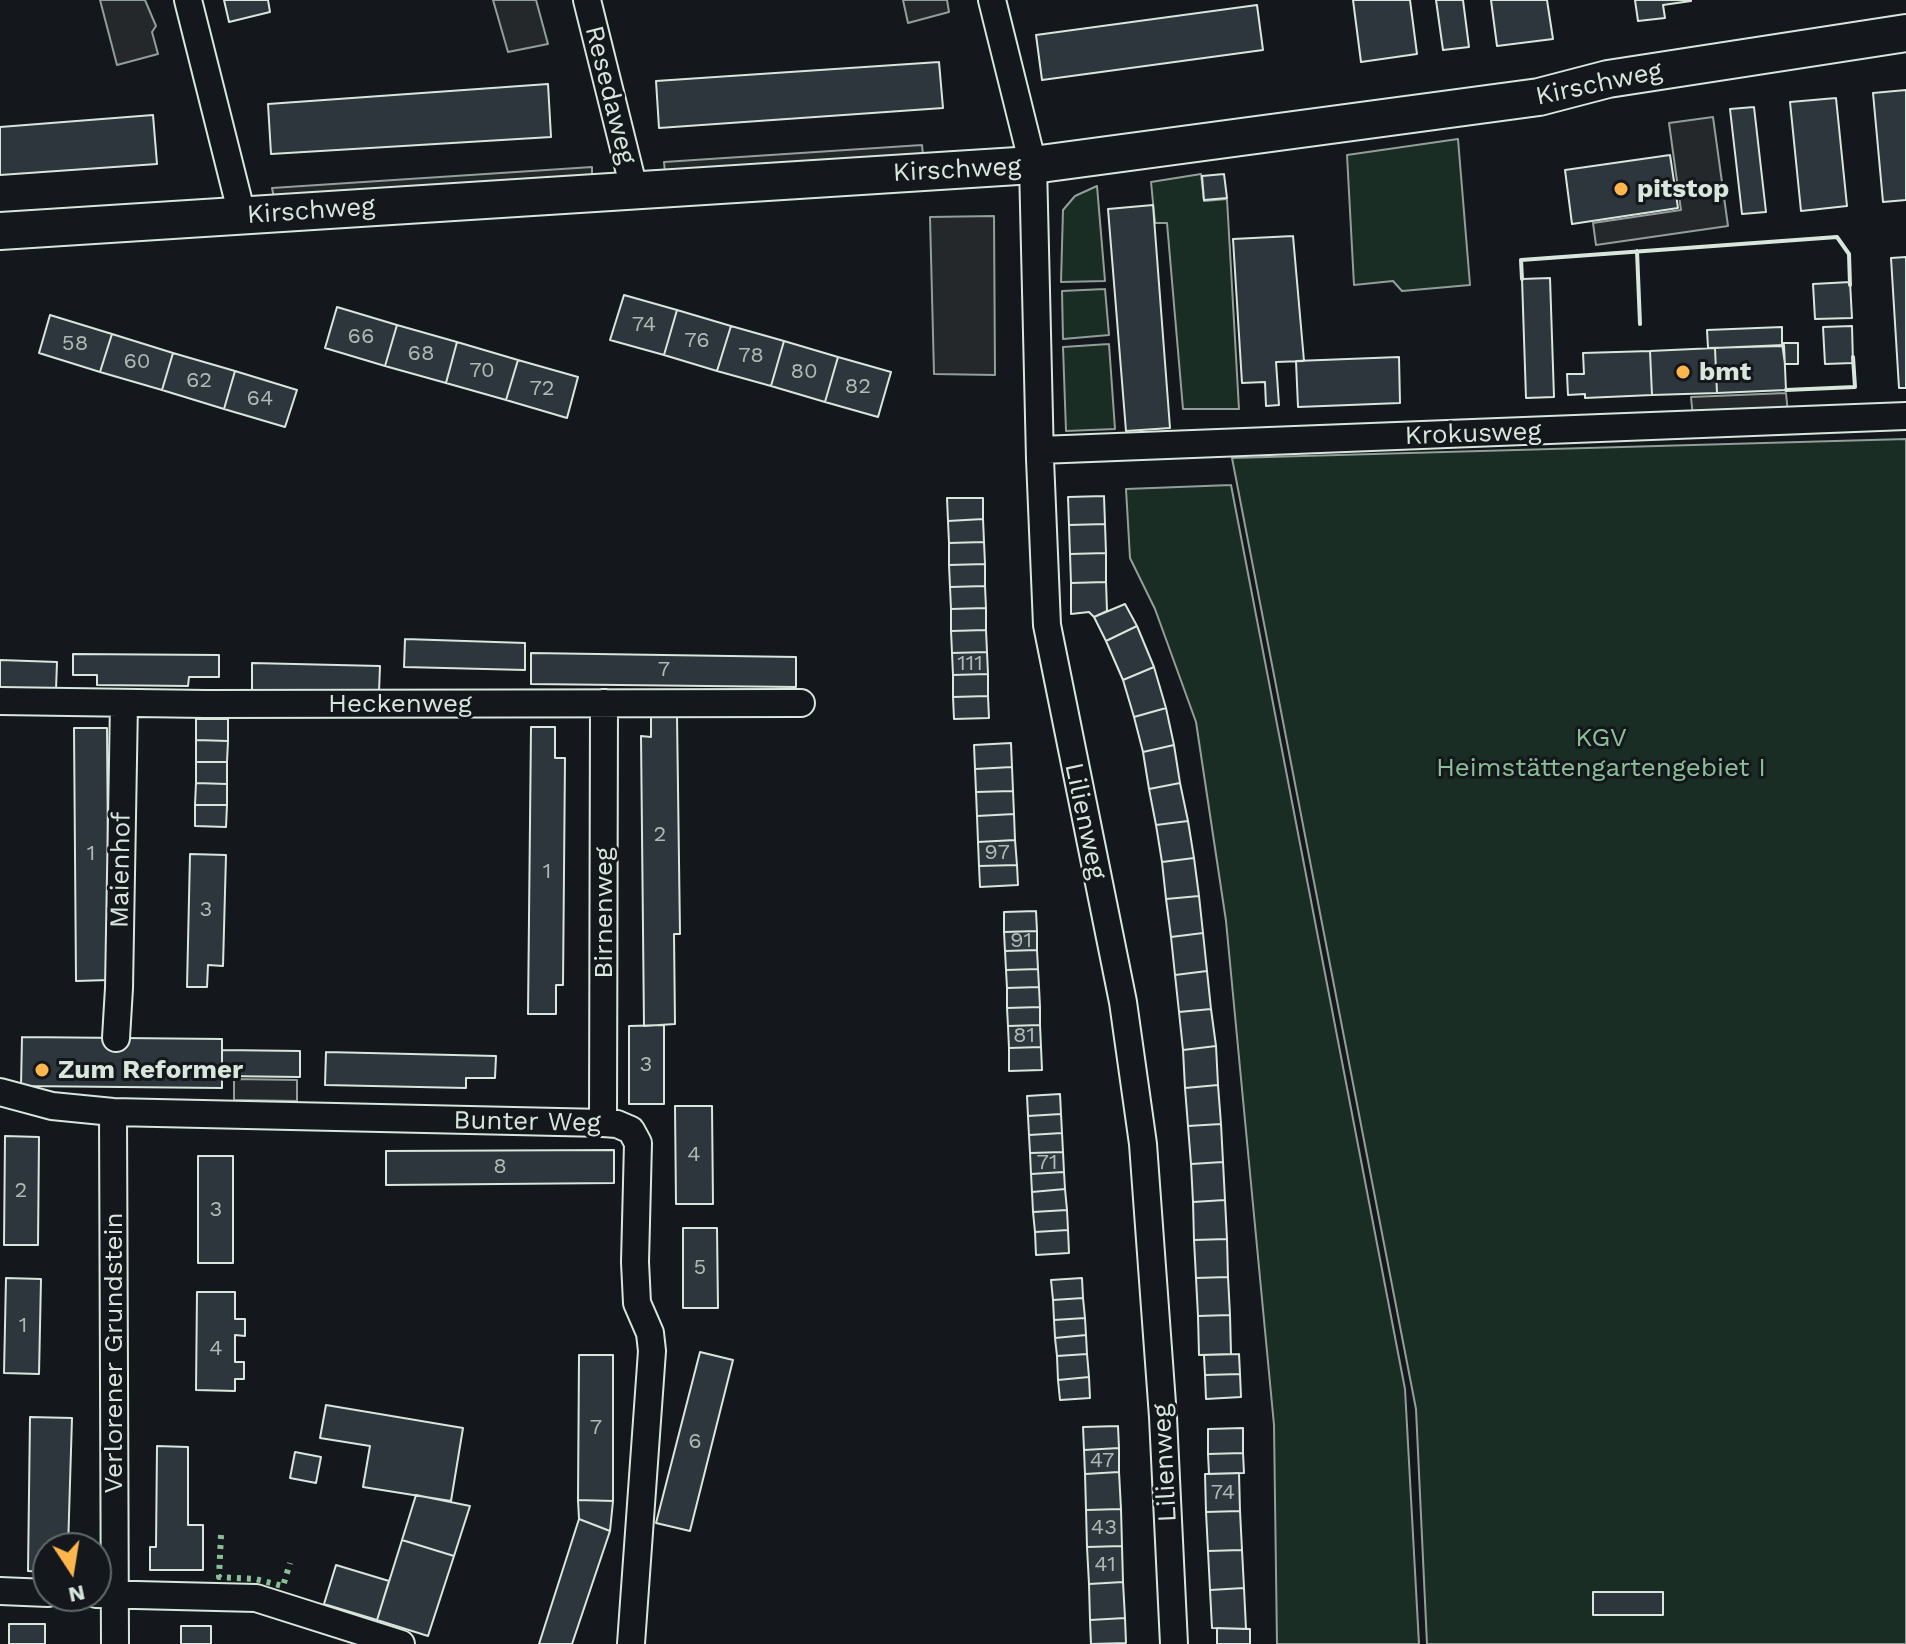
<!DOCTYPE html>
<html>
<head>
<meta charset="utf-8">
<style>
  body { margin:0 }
  #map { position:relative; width:1906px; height:1644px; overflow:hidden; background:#14181c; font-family:"Work Sans",sans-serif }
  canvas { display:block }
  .north { position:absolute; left:32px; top:1532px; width:80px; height:80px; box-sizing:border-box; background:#14181c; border:2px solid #626a69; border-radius:50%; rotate:168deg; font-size:22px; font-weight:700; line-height:32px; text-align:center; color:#d8e6dc }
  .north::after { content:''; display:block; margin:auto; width:28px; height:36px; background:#ffb74d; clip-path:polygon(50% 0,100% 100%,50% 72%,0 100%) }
</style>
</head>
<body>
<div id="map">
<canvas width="1906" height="1644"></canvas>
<div class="north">N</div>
</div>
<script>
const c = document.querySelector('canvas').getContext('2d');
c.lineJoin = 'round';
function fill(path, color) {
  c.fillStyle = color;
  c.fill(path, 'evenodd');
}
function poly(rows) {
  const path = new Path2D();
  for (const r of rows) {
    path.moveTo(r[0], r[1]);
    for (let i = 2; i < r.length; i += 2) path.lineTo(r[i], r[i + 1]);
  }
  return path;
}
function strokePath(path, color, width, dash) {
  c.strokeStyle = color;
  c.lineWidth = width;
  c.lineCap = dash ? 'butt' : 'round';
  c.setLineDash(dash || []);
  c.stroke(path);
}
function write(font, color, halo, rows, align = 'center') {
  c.font = font + ' "Work Sans",sans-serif';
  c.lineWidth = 6;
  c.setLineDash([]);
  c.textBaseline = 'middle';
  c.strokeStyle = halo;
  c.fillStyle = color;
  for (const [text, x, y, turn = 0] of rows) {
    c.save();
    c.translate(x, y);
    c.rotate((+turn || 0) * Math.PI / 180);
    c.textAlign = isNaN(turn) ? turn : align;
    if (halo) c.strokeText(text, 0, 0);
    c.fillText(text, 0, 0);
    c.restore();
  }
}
const green = poly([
  [1458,139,1470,285,1402,291,1393,281,1354,285,1347,155,1458,139],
  [1201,174,1204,201,1227,199,1239,409,1183,409,1167,223,1155,223,1151,182,1201,174],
  [1097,186,1105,281,1061,282,1063,210,1075,196,1097,186],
  [1105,289,1109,335,1063,339,1062,291,1105,289],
  [1109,344,1115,429,1066,431,1063,347,1109,344],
  [1906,439,1906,1644,1427,1644,1416,1409,1232,458,1906,439],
  [1231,485,1405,1389,1419,1644,1277,1644,1274,1425,1226,921,1196,722,1155,609,1130,558,1126,489,1231,485]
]);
fill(green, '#1a2d24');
strokePath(green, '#939e99', 2);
const parking = poly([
  [100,0,145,0,156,26,152,32,158,54,117,65,100,0],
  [493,0,536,0,548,44,508,52,493,0],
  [903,0,947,0,949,12,908,23,903,0],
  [1713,117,1728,226,1596,245,1593,223,1681,210,1669,123,1713,117],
  [922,145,923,155,665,173,664,162,922,145],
  [592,167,592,177,274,198,272,188,592,167],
  [994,216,995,375,934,374,930,217,994,216],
  [1786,393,1788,414,1693,417,1691,397,1786,393],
  [234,1079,297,1080,297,1101,234,1100,234,1079]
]);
fill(parking, '#24282b');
strokePath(parking, '#939e99', 2);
const building = poly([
  [224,0,268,0,270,12,229,22,224,0],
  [1353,0,1410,0,1417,54,1361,62,1353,0],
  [1436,0,1463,0,1469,47,1443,50,1436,0],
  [1491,0,1547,0,1553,39,1497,46,1491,0],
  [1635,0,1691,0,1691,1,1663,5,1665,18,1638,21,1635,0],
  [1257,5,1263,50,1042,80,1036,35,1257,5],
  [939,62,943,108,659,128,656,81,939,62],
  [548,84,551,137,271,154,268,104,548,84],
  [1906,90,1906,200,1883,202,1873,93,1906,90],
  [1836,98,1847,206,1801,211,1790,102,1836,98],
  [1754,107,1766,212,1742,214,1730,109,1754,107],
  [153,115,157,164,0,175,0,127,153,115],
  [1670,155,1678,208,1572,224,1565,170,1670,155],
  [1224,174,1227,198,1204,200,1202,176,1224,174],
  [1153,205,1170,428,1126,431,1108,209,1153,205],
  [1293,236,1304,361,1276,362,1279,405,1266,406,1265,382,1242,383,1233,239,1293,236],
  [1906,257,1906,388,1899,388,1891,258,1906,257],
  [1550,278,1554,397,1526,398,1522,279,1550,278],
  [1850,282,1852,318,1815,319,1813,284,1850,282],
  [624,295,677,310,664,355,610,340,624,295],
  [337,307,397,325,385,366,325,348,337,307],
  [677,310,731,326,717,371,664,355,677,310],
  [50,315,112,334,100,372,39,353,50,315],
  [397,325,457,342,446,383,385,366,397,325],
  [731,326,784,341,771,386,717,371,731,326],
  [1852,326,1853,363,1825,364,1823,327,1852,326],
  [1782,327,1782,346,1708,348,1707,330,1782,327],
  [112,334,173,353,162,390,100,372,112,334],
  [784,341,838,357,825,402,771,386,784,341],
  [457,342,518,360,506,400,446,383,457,342],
  [1782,343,1798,343,1798,364,1785,364,1782,343],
  [1784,345,1786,390,1717,393,1715,348,1784,345],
  [1715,348,1717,393,1652,395,1650,351,1715,348],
  [1650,351,1652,395,1585,398,1585,394,1568,395,1567,374,1584,374,1583,353,1650,351],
  [173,353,235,371,224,409,162,390,173,353],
  [838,357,891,372,878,417,825,402,838,357],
  [1399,357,1400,403,1298,407,1296,361,1399,357],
  [518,360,578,377,567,418,506,400,518,360],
  [235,371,297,390,285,427,224,409,235,371],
  [1104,496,1105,524,1069,525,1068,497,1104,496],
  [947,498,983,498,983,519,948,521,947,498],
  [983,519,984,542,949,543,948,521,983,519],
  [1105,524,1106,553,1070,554,1069,525,1105,524],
  [984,542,985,564,949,565,949,543,984,542],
  [1106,553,1106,582,1071,583,1070,554,1106,553],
  [985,564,985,586,950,587,949,565,985,564],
  [1106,582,1107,611,1094,617,1089,612,1071,614,1071,583,1106,582],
  [985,586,986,608,951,609,950,587,985,586],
  [1125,604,1137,626,1106,641,1094,617,1125,604],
  [986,608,986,630,951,631,951,609,986,608],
  [1137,626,1154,667,1123,680,1106,641,1137,626],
  [986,630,987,652,952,653,951,631,986,630],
  [405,639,525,643,525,670,404,667,405,639],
  [987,652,988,674,953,675,952,653,987,652],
  [531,653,796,657,796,687,531,684,531,653],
  [73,654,219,655,219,677,189,677,188,686,97,685,97,675,73,675,73,654],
  [0,660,57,662,56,690,0,688,0,660],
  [252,663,380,666,379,692,252,690,252,663],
  [1154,667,1166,708,1134,717,1123,680,1154,667],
  [988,674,988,696,953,697,953,675,988,674],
  [988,696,989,718,954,719,953,697,988,696],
  [1166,708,1174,745,1143,752,1134,717,1166,708],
  [677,715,680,934,674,934,675,1024,644,1026,641,736,651,737,651,716,677,715],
  [196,719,228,719,228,741,196,740,196,719],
  [531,727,555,727,555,758,565,758,563,985,556,985,556,1014,528,1014,531,727],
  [74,728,107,728,109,980,76,981,74,728],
  [196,740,228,741,227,762,196,762,196,740],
  [1011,743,1012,767,975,769,974,745,1011,743],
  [1174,745,1180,783,1149,789,1143,752,1174,745],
  [196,762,227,762,227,784,196,783,196,762],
  [1012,767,1013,791,976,792,975,769,1012,767],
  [196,783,227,784,227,805,195,805,196,783],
  [1180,783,1188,821,1156,825,1149,789,1180,783],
  [1013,791,1014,814,977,816,976,792,1013,791],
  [195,805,227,805,226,827,195,826,195,805],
  [1014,814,1015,840,978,842,977,816,1014,814],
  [1188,821,1194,858,1162,862,1156,825,1188,821],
  [1015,840,1017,865,979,866,978,842,1015,840],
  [190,854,226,855,223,966,208,965,207,987,187,987,190,854],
  [1194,858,1199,896,1166,899,1162,862,1194,858],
  [1017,865,1018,885,980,887,979,866,1017,865],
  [1199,896,1203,933,1171,937,1166,899,1199,896],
  [1036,911,1037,931,1004,932,1004,912,1036,911],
  [1037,931,1037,950,1005,951,1004,932,1037,931],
  [1203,933,1207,971,1175,975,1171,937,1203,933],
  [1037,950,1038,969,1006,970,1005,951,1037,950],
  [1038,969,1039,987,1007,988,1006,970,1038,969],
  [1207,971,1211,1009,1179,1012,1175,975,1207,971],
  [1039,987,1040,1007,1007,1008,1007,988,1039,987],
  [1040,1007,1040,1025,1008,1026,1007,1008,1040,1007],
  [1211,1009,1216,1046,1183,1050,1179,1012,1211,1009],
  [664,1025,664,1104,629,1104,629,1026,664,1025],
  [1040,1025,1041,1047,1009,1048,1008,1026,1040,1025],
  [22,1037,222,1039,222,1088,21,1086,22,1037],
  [1216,1046,1218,1085,1185,1088,1183,1050,1216,1046],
  [1041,1047,1042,1070,1009,1071,1009,1048,1041,1047],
  [222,1050,300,1051,300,1077,222,1076,222,1050],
  [326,1052,496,1056,495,1078,466,1078,466,1088,325,1085,326,1052],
  [1218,1085,1221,1124,1188,1126,1185,1088,1218,1085],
  [1060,1094,1061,1114,1028,1116,1027,1096,1060,1094],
  [675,1106,712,1106,713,1204,676,1204,675,1106],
  [1061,1114,1062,1133,1029,1135,1028,1116,1061,1114],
  [1221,1124,1223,1162,1191,1164,1188,1126,1221,1124],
  [1062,1133,1063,1152,1030,1153,1029,1135,1062,1133],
  [5,1136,39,1137,38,1245,4,1245,5,1136],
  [614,1150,614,1183,386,1185,386,1151,614,1150],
  [1063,1152,1064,1172,1031,1174,1030,1153,1063,1152],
  [198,1156,233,1156,233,1263,198,1263,198,1156],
  [1223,1162,1225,1200,1193,1202,1191,1164,1223,1162],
  [1064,1172,1065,1189,1032,1192,1031,1174,1064,1172],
  [1065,1189,1067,1210,1033,1212,1032,1192,1065,1189],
  [1225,1200,1227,1239,1194,1240,1193,1202,1225,1200],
  [1067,1210,1068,1230,1035,1232,1033,1212,1067,1210],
  [683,1228,717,1228,718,1308,683,1308,683,1228],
  [1068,1230,1069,1253,1036,1255,1035,1232,1068,1230],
  [1227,1239,1228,1277,1196,1278,1194,1240,1227,1239],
  [1228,1277,1230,1315,1198,1316,1196,1278,1228,1277],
  [6,1278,41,1279,39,1374,4,1373,6,1278],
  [1082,1278,1083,1298,1053,1300,1051,1280,1082,1278],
  [197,1292,235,1292,235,1319,245,1319,245,1336,235,1335,235,1362,244,1362,244,1379,235,1379,235,1391,196,1390,197,1292],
  [1083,1298,1085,1318,1054,1320,1053,1300,1083,1298],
  [1230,1315,1231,1354,1199,1355,1198,1316,1230,1315],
  [1085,1318,1086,1335,1055,1338,1054,1320,1085,1318],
  [1086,1335,1087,1354,1057,1356,1055,1338,1086,1335],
  [700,1352,733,1360,690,1531,656,1523,700,1352],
  [1087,1354,1089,1377,1058,1380,1057,1356,1087,1354],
  [1239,1354,1240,1374,1205,1375,1204,1355,1239,1354],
  [579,1355,613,1355,613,1501,578,1500,579,1355],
  [1240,1374,1241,1397,1206,1399,1205,1375,1240,1374],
  [1089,1377,1090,1398,1060,1400,1058,1380,1089,1377],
  [326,1405,463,1428,451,1501,363,1487,370,1446,320,1438,326,1405],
  [30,1417,72,1418,68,1548,48,1548,48,1572,28,1571,30,1417],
  [1118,1426,1119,1448,1084,1450,1083,1427,1118,1426],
  [1243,1428,1243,1453,1208,1454,1208,1429,1243,1428],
  [157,1446,188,1447,188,1525,203,1525,203,1570,150,1570,150,1547,156,1547,157,1446],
  [1119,1448,1119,1472,1085,1474,1084,1450,1119,1448],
  [295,1452,321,1457,316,1483,290,1478,295,1452],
  [1243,1453,1244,1473,1209,1474,1208,1454,1243,1453],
  [1119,1472,1121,1509,1086,1510,1085,1474,1119,1472],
  [1239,1473,1240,1511,1206,1512,1205,1474,1239,1473],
  [416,1495,470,1506,454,1556,402,1540,416,1495],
  [578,1500,613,1501,610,1531,579,1519,578,1500],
  [1121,1509,1122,1546,1087,1547,1086,1510,1121,1509],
  [1240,1511,1242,1550,1208,1551,1206,1512,1240,1511],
  [579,1519,610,1531,572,1644,539,1644,579,1519],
  [402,1540,454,1556,428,1636,377,1620,402,1540],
  [1122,1546,1123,1582,1089,1584,1087,1547,1122,1546],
  [1242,1550,1244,1588,1210,1590,1208,1551,1242,1550],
  [336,1565,389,1581,377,1620,324,1604,336,1565],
  [1123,1582,1125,1618,1090,1620,1089,1584,1123,1582],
  [1244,1588,1246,1629,1212,1628,1210,1590,1244,1588],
  [1593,1592,1663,1592,1663,1615,1593,1615,1593,1592],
  [1125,1618,1126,1643,1091,1644,1090,1620,1125,1618],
  [9,1624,45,1624,45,1644,9,1644,9,1624],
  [181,1626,211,1626,211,1644,181,1644,181,1626],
  [1217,1628,1250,1629,1250,1644,1217,1644,1217,1628]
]);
fill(building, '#2c363c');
strokePath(building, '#d8e6dc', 2);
const minor = poly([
  [188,0,242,215],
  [587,0,634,189],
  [992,0,1033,165,1040,459,1047,625,1123,1002,1143,1144,1163,1417,1174,1644],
  [1040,450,1906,416],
  [0,701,206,704,801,703],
  [116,1038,119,988,124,703],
  [0,1092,52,1106,113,1112,603,1123,617,1124,631,1130,638,1143,635,1262,637,1303,650,1333,652,1351,631,1644],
  [113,1112,115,1644],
  [603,1123,604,703],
  [0,1591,48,1593],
  [96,1594,256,1598,401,1644]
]);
const secondary = poly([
  [0,231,1033,165,1539,97,1608,79,1906,33]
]);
strokePath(minor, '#d8e6dc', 30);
strokePath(secondary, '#d8e6dc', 40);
strokePath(minor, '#14181c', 26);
strokePath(secondary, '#14181c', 36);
strokePath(poly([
  [221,1535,219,1577,255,1579,283,1586,290,1563]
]), '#8ac095', 6, [4, 6]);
strokePath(poly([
  [1637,251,1640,324],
  [1522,279,1521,260,1837,237,1849,254,1850,285],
  [1786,390,1855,387,1853,357]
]), '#d8e6dc', 4);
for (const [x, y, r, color] of [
  [1621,189,8,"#ffb74d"],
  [1683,372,8,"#ffb74d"],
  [42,1070,8,"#ffb74d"]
]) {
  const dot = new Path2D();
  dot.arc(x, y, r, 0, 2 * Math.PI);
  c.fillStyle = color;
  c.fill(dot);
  strokePath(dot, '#14181c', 3);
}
write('22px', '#adbab4', null, [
  ["74",644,325],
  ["66",361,337],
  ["76",697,341],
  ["58",75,344],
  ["68",421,354],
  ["78",751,356],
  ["60",137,362],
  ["70",482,371],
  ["80",804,372],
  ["62",199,381],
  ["82",858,387],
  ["72",542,389],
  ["64",260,399],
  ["111",970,664],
  ["7",664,670],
  ["2",660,835],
  ["97",997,853],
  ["1",91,854],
  ["1",547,872],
  ["3",206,910],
  ["91",1021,941],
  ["81",1024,1036],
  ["3",646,1065],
  ["4",694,1155],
  ["71",1047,1163],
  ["8",500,1167],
  ["2",21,1191],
  ["3",216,1210],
  ["5",700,1268],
  ["1",23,1326],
  ["4",216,1349],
  ["7",596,1428],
  ["6",695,1442],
  ["47",1102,1461],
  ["74",1223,1493],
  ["43",1104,1528],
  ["41",1105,1565]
]);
write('26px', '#d8e6dc', '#14181c', [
  ["Kirschweg",1599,84,-12],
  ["Resedaweg",610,95,76],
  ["Kirschweg",957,170,-3],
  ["Kirschweg",311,211,-4],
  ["Krokusweg",1473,434,-2],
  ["Heckenweg",400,704],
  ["Lilienweg",1085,821,78],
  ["Maienhof",121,870,-89],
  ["Birnenweg",604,913,-90],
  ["Bunter Weg",527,1122,1],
  ["Verlorener Grundstein",114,1353,-90],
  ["Lilienweg",1165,1463,-93]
]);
write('bold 26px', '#d8e6dc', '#14181c', [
  ["pitstop",1637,189],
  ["bmt",1699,372],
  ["Zum Reformer",58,1070]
], 'left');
write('26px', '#8ac095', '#14181c', [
  ["KGV",1601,738],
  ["Heimstättengartengebiet I",1601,768]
]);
</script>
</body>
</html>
